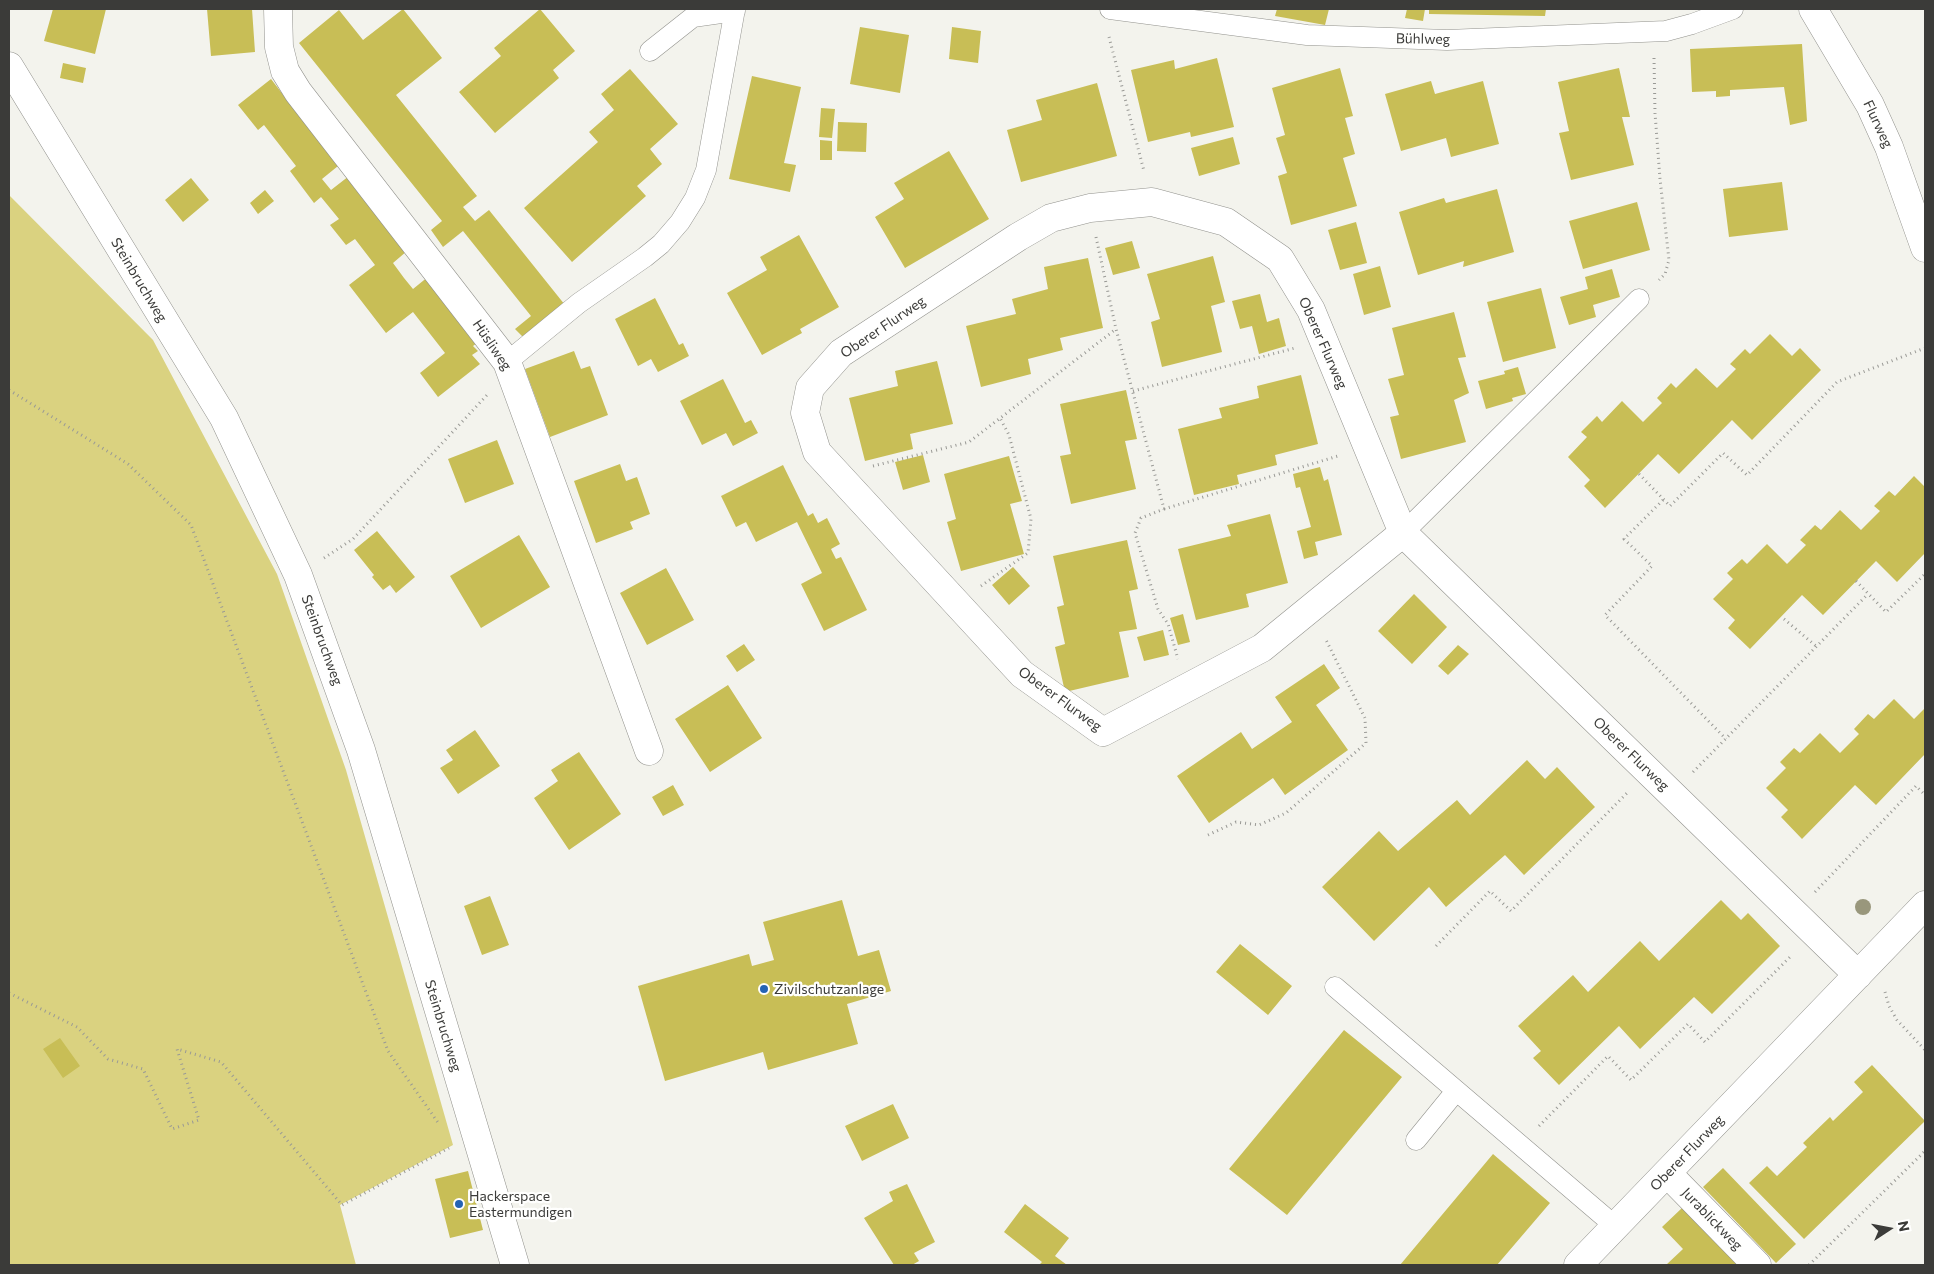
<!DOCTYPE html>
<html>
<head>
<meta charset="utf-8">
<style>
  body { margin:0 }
  #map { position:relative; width:1934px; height:1274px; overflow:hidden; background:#f3f3ed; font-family:Commissioner,sans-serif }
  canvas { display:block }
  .frame { position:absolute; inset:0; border:10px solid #3b3b39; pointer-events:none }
  .north { position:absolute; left:1864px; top:1204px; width:50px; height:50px; -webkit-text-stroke:4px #fffffe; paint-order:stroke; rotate:79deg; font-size:14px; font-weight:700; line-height:20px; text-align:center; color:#3b3b39 }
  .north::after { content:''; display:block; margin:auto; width:18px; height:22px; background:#3b3b39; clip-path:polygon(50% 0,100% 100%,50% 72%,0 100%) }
</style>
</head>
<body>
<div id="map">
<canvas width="1934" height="1274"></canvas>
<div class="frame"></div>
<div class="north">N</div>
</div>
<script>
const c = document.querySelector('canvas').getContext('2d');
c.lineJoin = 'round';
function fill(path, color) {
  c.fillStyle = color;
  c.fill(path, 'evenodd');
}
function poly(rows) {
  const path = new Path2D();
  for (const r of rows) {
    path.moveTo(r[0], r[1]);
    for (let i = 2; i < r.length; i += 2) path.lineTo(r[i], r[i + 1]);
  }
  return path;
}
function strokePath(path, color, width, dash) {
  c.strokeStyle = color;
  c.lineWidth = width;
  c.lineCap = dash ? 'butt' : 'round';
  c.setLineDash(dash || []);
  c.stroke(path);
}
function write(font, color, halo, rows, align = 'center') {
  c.font = font + ' Commissioner,sans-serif';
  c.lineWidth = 4.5;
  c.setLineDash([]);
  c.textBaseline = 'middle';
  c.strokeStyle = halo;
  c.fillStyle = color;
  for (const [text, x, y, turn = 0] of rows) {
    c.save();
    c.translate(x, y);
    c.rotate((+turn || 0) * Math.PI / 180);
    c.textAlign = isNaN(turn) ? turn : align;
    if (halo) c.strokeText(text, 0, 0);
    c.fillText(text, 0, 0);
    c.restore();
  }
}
fill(poly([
  [9,195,153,340,277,574,346,770,453,1145,340,1205,356,1265,9,1265]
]), '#dad280');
fill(poly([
  [53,9,106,9,95,54,44,41],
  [207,9,252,9,255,52,211,56],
  [403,9,442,58,396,95,477,196,463,207,475,221,489,210,565,305,524,338,515,329,531,316,463,231,443,247,431,230,442,221,299,43,339,10,363,40],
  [540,9,575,51,553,70,559,78,495,133,459,92,501,56,494,48],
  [1277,9,1329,9,1325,25,1275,16],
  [1407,9,1425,9,1423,21,1405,18],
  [1429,9,1546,9,1545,16,1429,14],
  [860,27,909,35,900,93,850,84],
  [952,27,981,31,978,63,949,59],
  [1802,44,1807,121,1790,125,1784,87,1730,90,1730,96,1716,97,1716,91,1692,92,1690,49],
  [1217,58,1234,127,1191,137,1190,132,1148,142,1131,70,1174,60,1175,69],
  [63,63,86,68,83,83,60,78],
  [1340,68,1353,116,1345,118,1355,154,1343,158,1357,206,1291,225,1278,176,1287,173,1276,138,1285,135,1272,88],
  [1619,68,1630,117,1622,117,1634,165,1571,180,1559,133,1569,131,1558,82],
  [630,69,678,124,650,149,662,164,637,186,646,196,572,262,524,208,598,142,589,132,614,110,601,94],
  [752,76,801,87,784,163,796,165,790,192,729,179],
  [271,79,338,166,322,179,331,190,349,176,407,251,393,263,404,278,413,289,429,276,477,343,473,346,478,351,472,355,480,364,438,397,420,373,445,353,413,312,386,333,349,285,375,265,355,239,346,245,330,225,339,219,321,197,314,203,290,171,296,166,264,125,258,130,238,105],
  [1431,81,1435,94,1483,81,1499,144,1451,157,1446,138,1401,151,1385,94],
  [1097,83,1117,156,1021,182,1007,130,1042,120,1036,100],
  [821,108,835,109,832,138,819,137],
  [838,122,867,123,866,152,837,151],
  [1233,137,1240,164,1199,176,1191,148],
  [820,140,832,141,832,160,820,160],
  [949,151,989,219,905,268,875,217,904,199,894,183],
  [191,178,209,200,183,222,165,200],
  [1782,182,1788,230,1729,237,1723,189],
  [1497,189,1514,252,1463,267,1464,261,1418,275,1399,212,1444,198,1446,203],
  [265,190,274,201,258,214,250,203],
  [1637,202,1650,250,1583,269,1569,221],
  [1356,222,1367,263,1340,270,1328,230],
  [799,235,839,307,800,329,802,333,762,355,727,293,767,270,760,257],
  [1132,241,1140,268,1113,275,1105,248],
  [1213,256,1225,302,1211,306,1222,352,1162,367,1151,322,1160,319,1147,274],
  [1088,258,1103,328,1060,338,1063,350,1028,359,1031,374,981,387,966,326,1016,314,1012,299,1048,289,1044,267],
  [1380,266,1391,307,1364,315,1353,274],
  [1612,269,1620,297,1593,305,1596,317,1569,325,1560,297,1588,289,1585,277],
  [1541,288,1556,348,1503,362,1487,302],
  [1260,294,1267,322,1279,318,1286,346,1259,354,1252,326,1240,329,1232,301],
  [655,298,679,345,683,343,689,356,658,372,651,359,638,366,615,319],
  [1454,312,1466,357,1458,358,1469,393,1454,400,1466,442,1401,459,1390,417,1399,415,1388,379,1404,375,1392,328],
  [1770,334,1792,356,1800,348,1821,370,1752,440,1732,420,1679,474,1658,454,1605,508,1584,486,1590,480,1568,457,1587,437,1581,432,1597,416,1602,422,1622,401,1643,422,1662,403,1657,398,1671,383,1676,388,1696,368,1717,388,1736,369,1730,364,1745,349,1750,354],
  [574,351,581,369,590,366,608,415,550,437,525,369],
  [937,361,953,424,910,434,913,449,865,461,849,398,898,386,895,371],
  [1518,367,1526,394,1512,398,1513,401,1486,409,1478,381,1505,374,1504,371],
  [1301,375,1318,444,1275,455,1277,465,1237,475,1239,484,1194,495,1178,429,1222,418,1219,408,1259,398,1257,386],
  [723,379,745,423,751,420,758,433,733,446,726,433,702,445,680,401],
  [1126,390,1137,439,1125,441,1136,489,1071,504,1060,456,1071,454,1060,404],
  [497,440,514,484,465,503,448,459],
  [923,455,930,482,903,490,895,462],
  [1009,456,1022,501,1010,504,1024,554,961,571,947,522,956,519,944,474],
  [620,464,626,481,637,477,650,514,630,522,633,529,596,543,574,481],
  [783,465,808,516,813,513,818,523,827,518,840,544,831,549,836,559,841,557,867,610,824,631,801,584,822,573,797,522,756,542,746,522,736,527,721,496],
  [1320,467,1324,481,1328,479,1342,535,1315,542,1318,555,1304,559,1297,531,1311,527,1300,487,1296,488,1293,474],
  [1914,476,1925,487,1925,553,1897,582,1876,561,1823,615,1802,595,1750,649,1728,628,1735,620,1713,599,1733,579,1727,573,1742,559,1747,564,1767,544,1787,564,1806,545,1800,540,1815,525,1821,530,1840,510,1861,530,1880,511,1874,506,1889,491,1895,496],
  [1270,514,1288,583,1246,594,1249,607,1196,620,1178,549,1231,536,1227,525],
  [377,531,415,577,396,593,390,585,383,590,372,577,374,575,354,550],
  [519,535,550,587,481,628,450,576],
  [1127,540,1138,589,1129,591,1137,629,1119,632,1129,677,1065,692,1055,647,1065,644,1057,607,1064,605,1053,556],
  [1013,567,1030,586,1009,605,992,585],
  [666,568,694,620,647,645,620,593],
  [1414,594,1447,627,1412,664,1378,631],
  [1183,614,1190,642,1178,645,1170,618],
  [1163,630,1169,655,1144,661,1137,637],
  [744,644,755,660,737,672,726,656],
  [1458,645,1469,654,1448,675,1438,666],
  [1324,664,1340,688,1316,705,1348,750,1285,795,1273,778,1209,823,1177,776,1241,732,1252,749,1292,722,1275,697],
  [728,685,762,738,710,772,675,719],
  [1894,699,1914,719,1925,708,1925,754,1876,805,1855,785,1802,839,1781,817,1788,810,1766,788,1786,768,1780,762,1794,748,1800,753,1820,733,1840,753,1859,734,1854,729,1868,714,1874,719],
  [475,730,500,766,458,794,440,768,453,760,446,750],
  [579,752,621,814,569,850,534,798,558,781,551,770],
  [1527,760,1545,779,1557,767,1595,807,1524,875,1505,855,1446,907,1429,887,1374,941,1322,887,1379,831,1398,851,1457,800,1470,815],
  [673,785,684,805,663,816,652,797],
  [490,896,509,945,482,955,464,906],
  [842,900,858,956,879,950,891,991,847,1004,858,1044,768,1070,763,1052,665,1081,638,986,749,954,752,966,774,960,763,922],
  [1721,900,1741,920,1748,913,1780,946,1712,1014,1694,997,1640,1049,1619,1026,1559,1085,1533,1058,1541,1051,1518,1026,1573,975,1588,992,1640,941,1659,961],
  [1240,944,1292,986,1268,1015,1216,972],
  [1344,1030,1402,1077,1287,1215,1229,1169],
  [60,1038,80,1066,63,1078,43,1049],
  [1872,1065,1925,1121,1804,1239,1749,1183,1767,1166,1777,1176,1807,1147,1803,1143,1830,1117,1833,1121,1863,1092,1854,1082],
  [893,1104,909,1138,862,1161,845,1126],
  [1493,1154,1550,1203,1497,1265,1400,1265],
  [1723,1168,1796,1244,1776,1263,1703,1187],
  [468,1171,483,1230,450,1238,435,1179],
  [907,1184,935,1242,914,1253,919,1261,912,1265,894,1265,864,1218,893,1201,889,1192],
  [1025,1204,1069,1238,1055,1256,1067,1265,1039,1265,1042,1262,1004,1232],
  [1682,1208,1738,1265,1666,1265,1683,1249,1662,1227]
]), '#c8be56');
const lane = poly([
  [1110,9,1307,35,1447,40,1666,31,1692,24,1733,9],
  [650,51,693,17,735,11],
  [507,362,579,303,645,257,661,244,680,222,695,198,706,170,735,9],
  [1403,533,1639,299],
  [1335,987,1615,1226],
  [1416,1140,1456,1091]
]);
const street = poly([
  [278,9,279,47,285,71,298,92,507,362,649,751],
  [1813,9,1870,105,1889,147,1925,248],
  [9,66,224,418,298,575,361,750,515,1265],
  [1403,533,1311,310,1280,259,1226,222,1152,202,1090,208,1051,218,1018,237,841,353,810,388,805,413,817,452,1022,674,1103,732,1262,648,1403,533,1858,975],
  [1667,1173,1757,1265],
  [1578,1265,1925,905]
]);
strokePath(lane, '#92928d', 21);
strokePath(street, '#92928d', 29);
strokePath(poly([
  [1109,37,1144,171],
  [1654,58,1655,113,1660,179,1669,260,1665,274,1659,280],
  [1096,237,1116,329,1164,509,1141,518,1135,533,1158,609,1168,624,1178,659],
  [9,390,128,464,191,525,388,1051,439,1124],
  [1133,391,1295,348],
  [873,466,969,442,1116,329],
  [1639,474,1670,506,1723,453,1747,475,1837,382,1925,348],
  [1663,500,1624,539,1652,566,1605,615,1726,739],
  [1164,509,1338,456],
  [324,558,353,539,487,395],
  [1856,581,1886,612,1925,574],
  [981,586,1028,553,1031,519,1009,435,1000,418],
  [1784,619,1816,646],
  [1693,772,1868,594],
  [1208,835,1236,822,1259,825,1286,813,1366,743,1365,718,1325,638],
  [1815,892,1916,786,1925,795],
  [1436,946,1490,891,1511,911,1627,793],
  [1885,992,1889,1006,1897,1020,1925,1050],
  [9,993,77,1027,108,1059,143,1069,172,1129,199,1120,177,1049,221,1062,342,1205,449,1148],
  [1539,1126,1608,1056,1631,1080,1688,1024,1705,1042,1792,955],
  [1809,1265,1925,1151]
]), '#999995', 3, [1, 4]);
strokePath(lane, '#fff', 20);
strokePath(street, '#fff', 28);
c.fillStyle = '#99977c';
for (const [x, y] of [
  [1863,907]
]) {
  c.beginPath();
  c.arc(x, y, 8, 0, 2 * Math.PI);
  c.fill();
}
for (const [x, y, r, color] of [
  [764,989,5,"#2463b4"],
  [459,1204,5,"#2463b4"]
]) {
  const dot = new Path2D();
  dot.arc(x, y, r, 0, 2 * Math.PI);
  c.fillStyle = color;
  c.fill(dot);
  strokePath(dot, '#fffffe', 2);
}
write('14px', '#3b3b39', '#fffffe', [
  ["Bühlweg",1423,39,1],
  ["Flurweg",1878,124,65],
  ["Steinbruchweg",139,280,59],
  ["Oberer Flurweg",883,327,-34],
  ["Oberer Flurweg",1323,343,66],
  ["Hüsliweg",492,345,56],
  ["Steinbruchweg",322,640,70],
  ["Oberer Flurweg",1060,699,36],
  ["Oberer Flurweg",1631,754,44],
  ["Steinbruchweg",443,1026,73],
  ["Oberer Flurweg",1687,1153,-46],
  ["Jurablickweg",1712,1219,46]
]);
write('14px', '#3b3b39', '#fffffe', [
  ["Zivilschutzanlage",774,989],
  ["Hackerspace",469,1196],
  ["Eastermundigen",469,1212]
], 'left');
</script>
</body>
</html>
